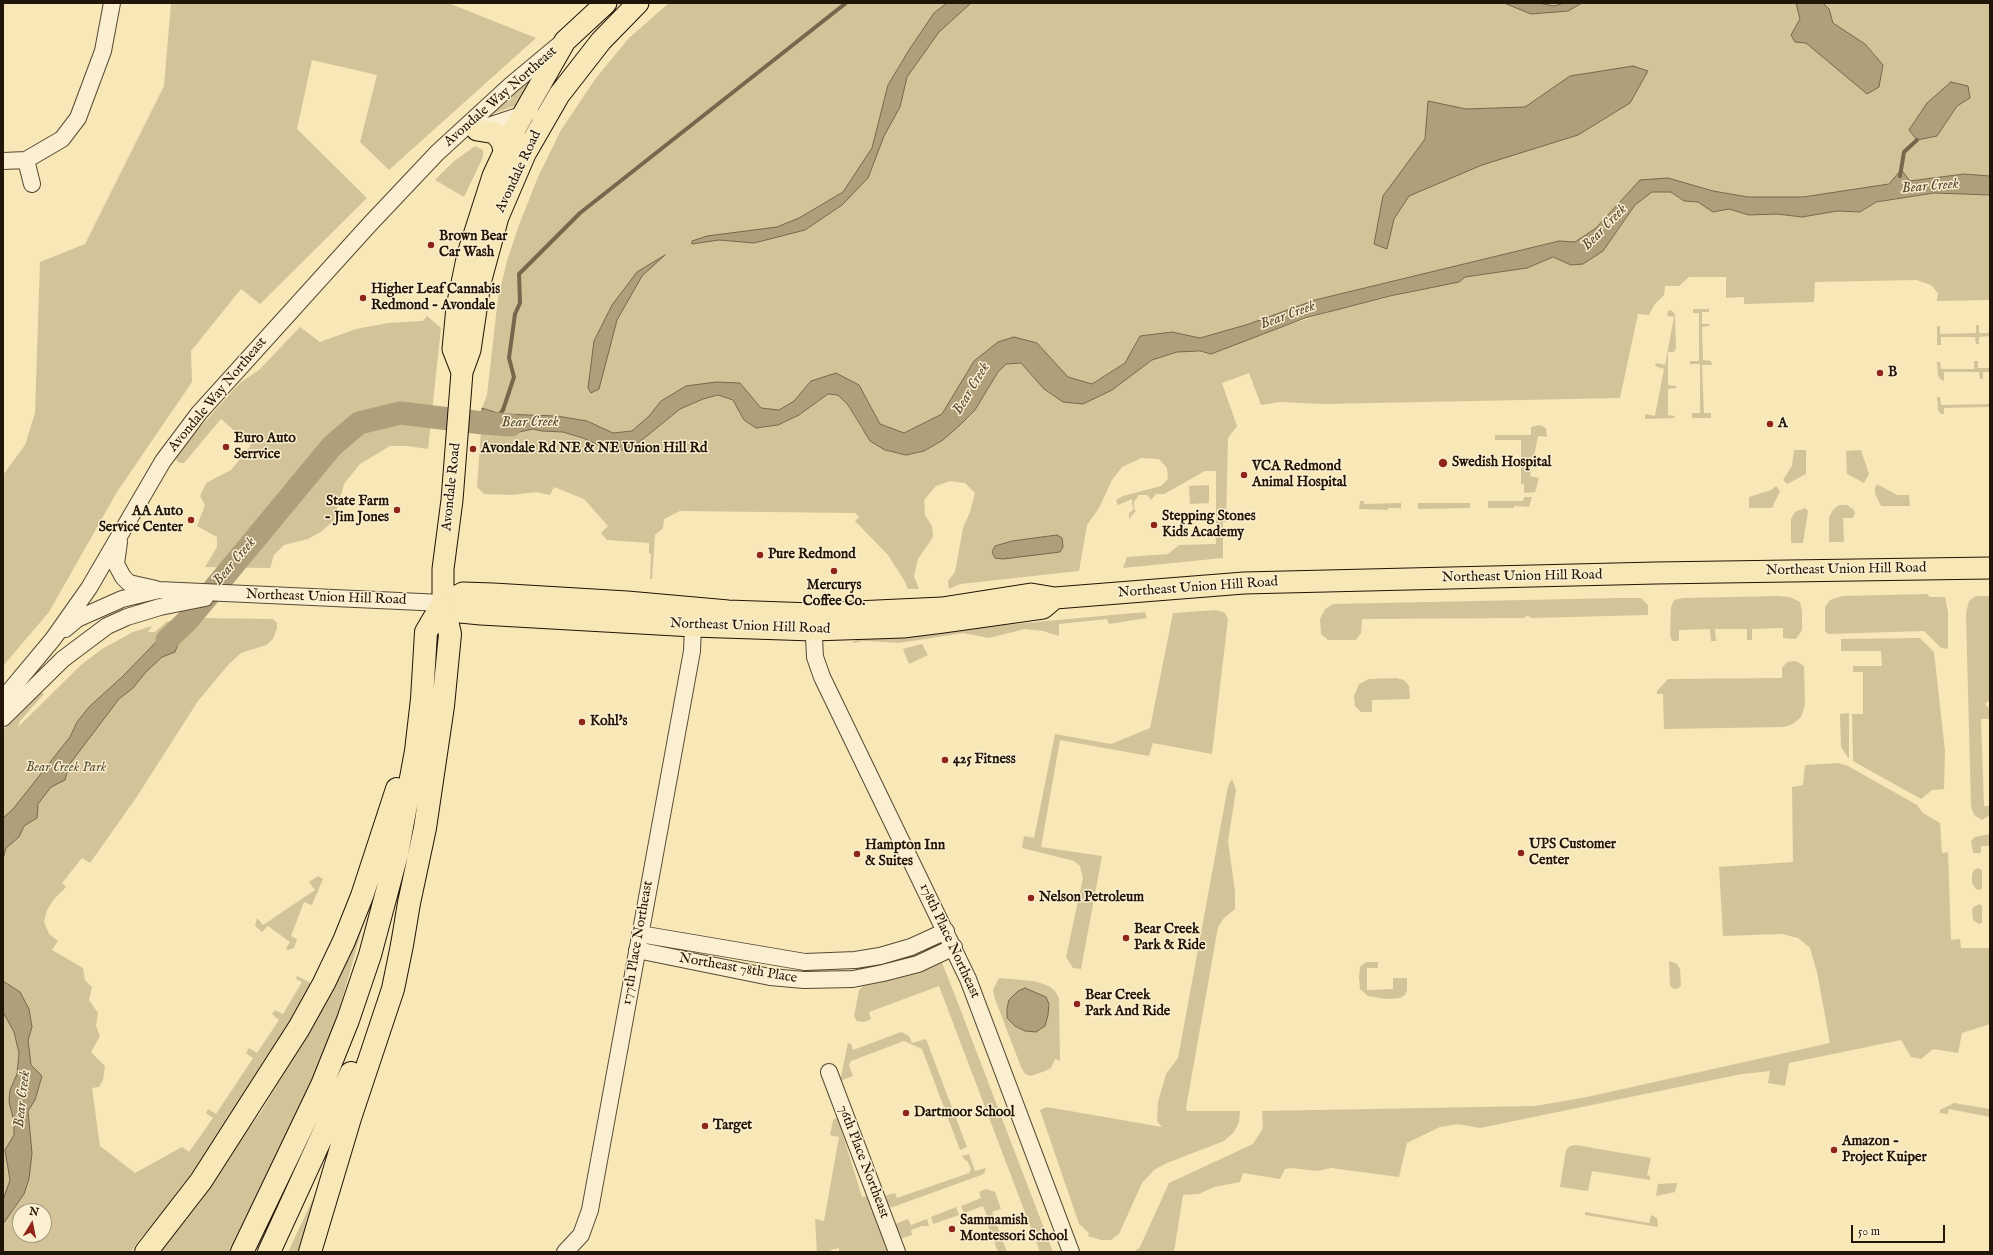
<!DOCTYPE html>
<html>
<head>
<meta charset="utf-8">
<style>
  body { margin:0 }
  #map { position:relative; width:1993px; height:1255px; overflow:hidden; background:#f8e7b7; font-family:"IM FELL English",serif }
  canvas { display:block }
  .frame { position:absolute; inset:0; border:4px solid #211507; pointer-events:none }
  .north { position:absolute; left:12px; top:1203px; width:40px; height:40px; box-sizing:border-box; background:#faefd0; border:1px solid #a39880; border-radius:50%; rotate:10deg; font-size:11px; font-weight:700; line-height:16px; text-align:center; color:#211507 }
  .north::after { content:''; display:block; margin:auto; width:14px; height:18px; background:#8f2418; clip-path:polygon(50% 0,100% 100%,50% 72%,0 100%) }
  .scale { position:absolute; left:1851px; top:1225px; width:94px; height:18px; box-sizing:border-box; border:2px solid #211507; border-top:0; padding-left:5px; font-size:12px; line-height:14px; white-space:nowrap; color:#211507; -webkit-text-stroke:3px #faefd0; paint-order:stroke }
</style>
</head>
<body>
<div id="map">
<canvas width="1993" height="1255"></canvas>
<div class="frame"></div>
<div class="north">N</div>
<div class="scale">50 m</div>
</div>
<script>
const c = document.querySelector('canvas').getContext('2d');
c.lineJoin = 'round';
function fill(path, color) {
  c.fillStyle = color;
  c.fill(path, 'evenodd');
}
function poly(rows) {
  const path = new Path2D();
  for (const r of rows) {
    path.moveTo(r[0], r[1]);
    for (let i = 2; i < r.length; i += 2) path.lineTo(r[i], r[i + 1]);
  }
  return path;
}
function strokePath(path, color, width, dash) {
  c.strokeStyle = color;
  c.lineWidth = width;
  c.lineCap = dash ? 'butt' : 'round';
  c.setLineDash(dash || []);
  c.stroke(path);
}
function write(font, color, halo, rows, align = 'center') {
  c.font = font + ' "IM FELL English",serif';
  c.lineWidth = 3;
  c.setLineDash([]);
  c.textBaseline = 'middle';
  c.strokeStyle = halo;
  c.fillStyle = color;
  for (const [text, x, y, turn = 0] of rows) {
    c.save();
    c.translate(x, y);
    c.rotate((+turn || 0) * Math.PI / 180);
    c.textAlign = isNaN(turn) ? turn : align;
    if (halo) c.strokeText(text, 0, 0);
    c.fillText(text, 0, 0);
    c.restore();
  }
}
fill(poly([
  [171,3,448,3,536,38,389,170,360,142,377,75,312,60,297,129,367,198,260,304,241,289,191,351,192,382,117,492,49,612,3,666,3,475,25,445,35,413,40,262,85,244,164,86],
  [669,3,1990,3,1990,176,1964,174,1803,197,1748,197,1640,180,1596,228,1575,242,1559,241,1315,300,1249,324,1200,338,1172,332,1140,336,1125,363,1092,384,1068,377,1037,343,974,361,942,414,904,434,880,424,859,385,811,381,794,401,779,410,761,408,740,383,661,401,649,416,632,431,613,433,587,421,557,416,501,414,482,408,487,395,498,298,507,261,519,225,538,177,561,130,596,78,629,38],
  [536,68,523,103,492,114,489,111],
  [475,146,483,150,483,157,464,197,435,180,453,162],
  [1652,192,1671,192,1684,201,1698,202,1713,212,1729,209,1749,215,1777,214,1802,217,1837,211,1860,212,1876,202,1934,193,1990,195,1990,300,1937,301,1938,293,1931,285,1916,280,1815,282,1814,302,1744,304,1744,297,1726,298,1726,277,1689,277,1679,286,1665,286,1664,295,1654,305,1649,315,1638,314,1620,398,1325,404,1280,402,1261,405,1249,373,1222,383,1237,426,1228,438,1226,522,1223,522,1223,558,1123,568,1127,557,1168,554,1179,545,1216,544,1216,471,1205,471,1164,494,1156,494,1151,500,1147,495,1139,495,1134,502,1134,509,1136,511,1129,519,1129,513,1133,510,1132,499,1118,505,1116,500,1123,496,1161,486,1168,479,1167,468,1159,459,1142,458,1122,467,1112,480,1099,508,1087,525,1079,571,960,584,949,589,948,581,955,572,963,528,970,512,975,493,965,483,950,481,936,486,924,500,925,515,932,526,933,537,918,559,914,576,919,589,908,589,904,580,888,555,855,521,859,517,855,513,680,511,664,519,663,528,655,535,652,579,650,579,651,554,649,553,649,543,607,540,601,533,608,526,584,499,554,487,550,495,536,492,511,495,484,494,477,487,481,431,496,431,505,435,533,429,542,431,563,432,583,438,609,450,663,422,680,409,703,399,718,395,734,400,744,420,756,428,778,425,799,415,828,394,838,395,848,405,861,428,885,450,906,455,924,451,943,440,975,410,998,372,1006,364,1021,363,1044,389,1063,402,1138,370,1152,360,1177,352,1193,351,1211,354,1265,332,1349,306,1429,288,1465,277,1527,268,1553,257,1571,265,1617,231,1635,205],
  [1693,309,1709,309,1709,312,1702,312,1702,324,1709,324,1709,326,1702,327,1703,360,1711,361,1712,365,1702,365,1704,413,1711,413,1711,418,1692,418,1692,413,1700,413,1700,364,1690,364,1690,361,1699,361,1699,313,1693,313],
  [1671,310,1675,314,1676,348,1674,352,1668,352,1668,385,1676,386,1676,388,1668,389,1668,415,1674,416,1675,418,1645,419,1645,414,1655,416,1664,369,1655,366,1656,363,1665,365,1674,317,1667,316,1668,311],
  [427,316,441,328,428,449,407,446,390,446,360,464,344,484,334,520,321,532,308,539,284,545,274,555,270,568,205,567,217,547,217,537,197,526,205,505,200,496,206,483,231,470,251,445,221,419,184,463,180,463,177,461,176,456,187,441,241,382,259,370,300,327,320,342,356,329,388,323,423,321],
  [1976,325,1979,325,1979,333,1990,333,1990,336,1979,337,1979,344,1976,344,1975,337,1941,337,1941,345,1937,345,1937,326,1940,326,1940,334,1976,333],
  [1974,361,1978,361,1978,368,1990,368,1990,372,1983,372,1983,379,1980,379,1979,372,1944,372,1944,381,1940,379,1938,375,1937,362,1940,362,1941,369,1974,369],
  [1937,397,1940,397,1941,405,1990,404,1990,407,1944,408,1944,414,1941,414,1938,410],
  [1540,425,1546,428,1547,437,1538,436,1530,476,1539,478,1535,492,1524,493,1524,484,1521,484,1521,440,1495,440,1495,435,1531,435,1531,427],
  [1794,450,1806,450,1806,474,1787,484,1783,480,1792,466],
  [1861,450,1869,474,1864,483,1847,474,1846,451],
  [1877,484,1897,495,1909,495,1910,506,1881,506,1875,494,1875,488],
  [1209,485,1209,503,1190,504,1189,486],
  [1776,486,1780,491,1772,508,1749,508,1749,497,1771,490],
  [1524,497,1532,497,1529,507,1514,506,1514,508,1488,508,1488,501,1523,501],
  [1360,501,1364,501,1364,504,1401,503,1401,509,1399,508,1388,508,1388,510,1359,509],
  [1418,503,1470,503,1470,508,1418,509],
  [1839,505,1847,505,1854,510,1855,514,1852,518,1843,518,1844,542,1829,542,1829,517,1833,510],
  [1805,508,1808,511,1803,543,1791,543,1791,519,1795,512],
  [1927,594,1930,597,1945,597,1948,612,1948,649,1941,648,1924,631,1828,634,1825,631,1825,607,1830,600,1842,596],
  [1778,596,1790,597,1800,602,1802,611,1802,630,1796,639,1783,638,1783,628,1752,629,1752,640,1747,640,1747,629,1715,629,1716,641,1711,641,1710,629,1679,630,1679,640,1677,641,1672,641,1670,635,1671,607,1674,600,1683,598],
  [1976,596,1990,596,1990,700,1985,704,1990,709,1990,719,1981,719,1984,806,1990,806,1990,815,1982,820,1974,815,1971,806,1966,613,1969,601],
  [1620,598,1641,598,1648,605,1648,615,1531,618,1528,615,1524,618,1362,619,1361,633,1356,640,1328,640,1321,634,1320,619,1325,609,1333,604],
  [1216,610,1225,613,1228,619,1212,754,1153,743,1149,756,1060,740,1041,847,1102,856,1081,969,1073,968,1066,957,1083,878,1080,866,1074,861,1022,848,1024,836,1034,838,1055,734,1111,744,1150,728,1173,613],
  [1145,612,1147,618,1109,624,1107,619,1059,624,1059,636,1043,631,1025,629,989,638,963,633,899,643,864,641,853,643,852,642,862,638],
  [184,618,169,631,187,631,200,618,273,619,277,623,277,628,273,639,266,645,241,653,229,664,198,701,136,798,90,863,82,858,62,883,66,887,55,898,47,910,44,922,49,934,58,941,52,950,83,968,85,980,92,987,89,1000,98,1013,96,1026,100,1036,91,1052,105,1066,103,1080,99,1087,92,1088,100,1146,135,1173,182,1147,189,1152,213,1118,206,1113,208,1109,216,1114,253,1058,246,1053,249,1048,257,1053,279,1020,272,1014,275,1010,283,1014,302,982,296,979,297,976,311,983,310,991,241,1109,167,1209,140,1239,131,1252,3,1252,3,730,41,692,44,694,20,721,18,727,82,664,102,649,133,632,152,626,148,632,155,632,166,622],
  [20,1211,44,1211,44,1235,20,1235],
  [1920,638,1934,652,1945,751,1944,789,1932,790,1921,799,1853,761,1852,714,1863,714,1863,672,1853,672,1853,666,1882,666,1881,651,1841,651,1841,639],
  [922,644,928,655,909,664,903,649],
  [1796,661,1804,666,1805,705,1801,717,1793,724,1784,727,1664,729,1663,694,1657,694,1657,691,1668,679,1782,678,1782,668,1787,662],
  [1396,678,1404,680,1409,686,1410,699,1372,700,1372,712,1361,712,1355,706,1354,696,1359,684,1369,679],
  [1849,713,1849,759,1841,747,1840,714],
  [1839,763,1848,766,1917,805,1923,813,1940,823,1942,853,1948,852,1951,940,1960,939,1961,948,1990,948,1990,1024,1962,1033,1958,1053,1933,1049,1921,1059,1911,1057,1901,1040,1789,1063,1785,1086,1768,1083,1770,1071,1742,1074,1480,1128,1458,1124,1440,1127,1407,1143,1399,1177,1331,1168,1318,1171,1291,1168,1285,1169,1280,1179,1243,1173,1240,1182,1214,1187,1199,1194,1183,1195,1174,1252,1134,1252,1140,1247,1169,1183,1253,1144,1263,1128,1262,1111,1535,1106,1587,1097,1830,1043,1817,972,1810,948,1798,938,1782,934,1723,936,1719,867,1793,862,1792,787,1803,785,1805,765],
  [1232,779,1236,790,1228,841,1235,892,1235,909,1224,918,1218,927,1186,1108,1187,1111,1240,1111,1239,1122,1234,1132,1224,1141,1167,1163,1154,1170,1142,1183,1119,1234,1111,1240,1101,1240,1088,1236,1089,1233,1079,1224,1040,1110,1047,1107,1162,1127,1157,1121,1158,1102,1166,1074,1178,1058,1228,786],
  [1990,834,1990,846,1981,846,1981,853,1973,853,1971,841,1975,837],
  [1978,868,1982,870,1982,888,1980,890,1976,889,1972,883,1972,874,1974,870],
  [318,876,323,879,312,905,304,902,291,936,297,939,294,948,288,950,286,948,290,942,268,926,262,932,255,926,257,918,263,925,315,890,309,882],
  [1980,904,1982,906,1982,923,1979,924,1973,920,1972,909,1975,906],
  [363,925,337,1018,310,1084,281,1148,230,1252,158,1252,261,1112,318,1016],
  [941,960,956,998,1053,1252,1040,1252,939,986,869,1012,871,1019,864,1022,857,1021,854,1016,859,990,864,985,897,977],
  [1669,961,1677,964,1680,969,1681,986,1677,989,1672,988,1670,985],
  [1366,962,1378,962,1378,968,1367,968,1367,990,1393,989,1393,978,1407,978,1407,990,1405,995,1400,998,1386,999,1368,996,1360,989,1359,977,1360,967],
  [999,978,1034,981,1049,986,1055,991,1059,998,1060,1061,1055,1059,1051,1068,1045,1071,1031,1076,1025,1074,1021,1067,995,999,993,990],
  [901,1032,909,1036,912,1043,926,1039,967,1147,960,1150,922,1049,904,1041,851,1061,849,1065,853,1076,840,1081,848,1043,851,1044,853,1050],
  [1954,1103,1990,1109,1990,1117,1949,1109,1948,1114,1940,1113,1940,1110],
  [836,1118,838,1119,862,1197,867,1196,888,1252,839,1252,839,1248,831,1250,830,1252,817,1252,815,1219,824,1221,839,1137,830,1135,833,1120],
  [1576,1145,1651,1158,1647,1175,1650,1176,1650,1180,1592,1171,1588,1191,1560,1187,1566,1150,1570,1146],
  [969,1154,975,1171,986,1168,984,1174,893,1207,888,1207,883,1196,895,1193,897,1198,969,1173,971,1169,968,1162,964,1159,962,1156],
  [328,1167,305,1252,288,1252],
  [1677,1183,1675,1192,1656,1196,1658,1184],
  [986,1189,995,1192,1001,1209,992,1212,1007,1252,998,1252,986,1221,988,1218,983,1206,964,1213,961,1206,981,1198,979,1192],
  [956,1207,959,1215,933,1224,931,1217],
  [1585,1212,1649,1223,1651,1215,1657,1218,1658,1227,1585,1215],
  [908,1219,911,1225,927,1219,929,1226,922,1226,911,1230,912,1235,900,1239,893,1228,895,1224]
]), '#d3c399');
const water = poly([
  [947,3,971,3,939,32,907,77,900,107,884,136,868,178,842,205,805,230,754,243,719,240,692,244,692,241,707,236,777,227,799,218,843,192,872,148,888,85,909,50,934,13,947,3],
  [1504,3,1538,3,1554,6,1564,3,1582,3,1568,11,1531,14,1504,3],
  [1796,3,1823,3,1829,9,1833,23,1865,44,1883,65,1879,87,1867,94,1806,43,1795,42,1791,35,1800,19,1796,3],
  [1633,66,1648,71,1630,103,1578,135,1482,165,1409,196,1394,219,1387,249,1374,244,1383,196,1425,139,1428,101,1466,109,1525,107,1570,76,1633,66],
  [1951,82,1968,86,1970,98,1957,106,1937,136,1917,140,1909,130,1927,103,1951,82],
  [1900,171,1903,172,1910,181,1964,174,1990,176,1990,195,1934,193,1876,202,1860,212,1837,211,1802,217,1777,214,1749,215,1729,209,1713,212,1698,202,1684,201,1671,192,1652,192,1635,205,1603,251,1583,264,1571,265,1553,257,1527,268,1465,277,1459,282,1390,296,1305,318,1211,354,1200,351,1177,352,1152,360,1112,390,1083,404,1063,402,1044,389,1021,363,1006,364,998,372,975,410,960,425,943,440,924,451,906,455,885,450,870,441,848,405,838,395,828,394,799,415,778,425,756,428,744,420,733,400,718,395,703,399,680,409,637,444,623,450,609,450,583,438,563,432,542,431,533,429,505,435,496,431,481,431,482,408,501,414,557,416,587,421,613,433,632,431,649,416,661,401,686,386,716,382,740,383,761,408,779,410,794,401,811,381,836,373,859,385,880,424,904,433,942,414,974,361,998,342,1014,337,1037,343,1068,377,1092,384,1125,363,1140,336,1172,332,1200,338,1249,324,1315,300,1559,241,1575,242,1596,228,1640,180,1668,178,1713,191,1748,197,1803,197,1889,184,1900,171],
  [665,255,642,276,617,320,599,389,591,393,588,388,594,341,612,305,637,272,665,255],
  [1057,535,1062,538,1063,547,1060,552,1003,559,995,558,992,552,995,546,1012,541,1057,535],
  [184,618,200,618,180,639,175,652,162,657,146,672,133,688,119,699,69,765,65,780,51,787,38,804,37,818,24,826,19,837,6,848,3,859,3,818,13,809,70,737,77,722,89,707,123,676,159,639,184,618],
  [3,981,20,992,29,1009,32,1027,28,1040,31,1065,42,1076,35,1100,28,1111,32,1153,29,1179,24,1194,3,1224,3,1200,10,1180,5,1150,14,1135,14,1121,9,1102,10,1090,17,1074,19,1053,14,1032,3,1012,3,981],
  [1025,988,1046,997,1049,1004,1048,1015,1045,1026,1036,1032,1025,1031,1015,1026,1007,1018,1007,1008,1009,1000,1018,991,1025,988]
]);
fill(water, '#afa07b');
strokePath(water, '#76684d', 1);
strokePath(poly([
  [1900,176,1904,152,1917,140],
  [497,418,503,410,514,377,509,358,515,314,520,303,519,274,580,213,846,3]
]), '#76684d', 4);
strokePath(poly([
  [167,640,188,620,332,446,359,423,400,413,483,423,511,425]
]), '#afa07b', 23);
const minor = poly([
  [476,130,530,112],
  [26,160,32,184],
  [3,161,26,160,62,139,78,118,103,51,112,3],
  [119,542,116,564,123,577,129,583,156,589],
  [813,619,815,657,822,677,968,979,1071,1252],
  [65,629,77,619,122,599,159,590,443,603],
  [3,699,53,639,89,588,163,461,199,413,369,225,437,153,511,85,559,45],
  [3,718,63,659,107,626,127,617,160,607,205,598],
  [640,934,805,962,855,960,880,956,911,947,946,931],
  [637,950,770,977,804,980,853,979,883,973,918,964,954,947],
  [829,1072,897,1252],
  [565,1252,581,1235,590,1210,692,651,693,626]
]);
const major = poly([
  [477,130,495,133,502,142,504,151],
  [462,372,453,349,457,307,468,254,493,176,516,127,565,41,606,3],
  [443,603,463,593,493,594,627,602,728,611,813,614,942,608,1031,594,1055,598,1244,583,1656,573,1990,568],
  [443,603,443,569,452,500,462,372,470,350,480,283,498,217,525,154,559,95,601,41,638,3],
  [443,603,460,612,481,614,693,626,813,630,903,627,943,622,1043,608,1055,598]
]);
const highway = poly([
  [146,1252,201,1181,299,1028,324,983,344,941,362,896,397,789],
  [242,1252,322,1085,348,1020,370,955,397,854,416,751,422,699,426,632,443,603],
  [269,1252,351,1073],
  [310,1252,350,1118,393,989,402,945,409,903,425,828,443,706,450,634,443,603]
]);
strokePath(minor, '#574a33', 18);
strokePath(major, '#211507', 23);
strokePath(highway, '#211507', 24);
strokePath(minor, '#faefd0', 16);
strokePath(major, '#f8e7b7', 21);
strokePath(highway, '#f8e7b7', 22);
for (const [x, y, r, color] of [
  [431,245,4,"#8f2418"],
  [363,298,4,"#8f2418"],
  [1880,373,4,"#8f2418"],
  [1770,424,4,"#8f2418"],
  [226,447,4,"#8f2418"],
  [473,449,4,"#8f2418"],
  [1443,463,5,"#8f2418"],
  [1244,475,4,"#8f2418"],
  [397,510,4,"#8f2418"],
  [191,520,4,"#8f2418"],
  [1154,525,4,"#8f2418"],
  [760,555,4,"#8f2418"],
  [834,571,4,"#8f2418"],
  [582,722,4,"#8f2418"],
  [945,760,4,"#8f2418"],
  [1521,853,4,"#8f2418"],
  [857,854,4,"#8f2418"],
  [1031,898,4,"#8f2418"],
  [1126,938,4,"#8f2418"],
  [1077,1004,4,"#8f2418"],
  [906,1113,4,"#8f2418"],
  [705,1126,4,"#8f2418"],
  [1834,1150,4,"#8f2418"],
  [952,1229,4,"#8f2418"]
]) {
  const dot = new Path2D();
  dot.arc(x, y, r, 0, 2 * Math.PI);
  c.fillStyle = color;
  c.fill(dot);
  strokePath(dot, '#faefd0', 1.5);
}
write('14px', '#211507', '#faefd0', [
  ["Avondale Way Northeast",501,97,-41],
  ["Avondale Road",519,172,-65],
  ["Avondale Way Northeast",218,395,-50],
  ["Avondale Road",452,487,-84],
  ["Northeast Union Hill Road",1846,570,-1],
  ["Northeast Union Hill Road",1522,577,-1],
  ["Northeast Union Hill Road",1198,588,-4],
  ["Northeast Union Hill Road",326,598,2],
  ["Northeast Union Hill Road",750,627,2],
  ["178th Place Northeast",949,941,65],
  ["177th Place Northeast",638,943,-80],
  ["Northeast 78th Place",738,969,10],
  ["76th Place Northeast",863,1162,69]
]);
write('bold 14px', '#211507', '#faefd0', [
  ["Brown Bear",439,237],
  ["Car Wash",439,253],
  ["Higher Leaf Cannabis",371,290],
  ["Redmond - Avondale",371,306],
  ["B",1888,373],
  ["A",1778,424],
  ["Euro Auto",234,439],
  ["Serrvice",234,455],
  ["Avondale Rd NE & NE Union Hill Rd",481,449],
  ["Swedish Hospital",1452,463],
  ["VCA Redmond",1252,467],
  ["Animal Hospital",1252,483],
  ["State Farm",389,502,"right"],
  ["- Jim Jones",389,518,"right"],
  ["AA Auto",183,512,"right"],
  ["Service Center",183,528,"right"],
  ["Stepping Stones",1162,517],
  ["Kids Academy",1162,533],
  ["Pure Redmond",768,555],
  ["Mercurys",834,586,"center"],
  ["Coffee Co.",834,602,"center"],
  ["Kohl's",590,722],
  ["425 Fitness",953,760],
  ["UPS Customer",1529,845],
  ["Center",1529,861],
  ["Hampton Inn",865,846],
  ["& Suites",865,862],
  ["Nelson Petroleum",1039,898],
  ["Bear Creek",1134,930],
  ["Park & Ride",1134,946],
  ["Bear Creek",1085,996],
  ["Park And Ride",1085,1012],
  ["Dartmoor School",914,1113],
  ["Target",713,1126],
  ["Amazon -",1842,1142],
  ["Project Kuiper",1842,1158],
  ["Sammamish",960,1221],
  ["Montessori School",960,1237]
], 'left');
write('italic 14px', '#5f523a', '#faefd0', [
  ["Bear Creek Park",66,768]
]);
write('italic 15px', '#5a4d35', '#faefd0', [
  ["Bear Creek",1930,187,-5],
  ["Bear Creek",1605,228,-46],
  ["Bear Creek",1288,316,-20],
  ["Bear Creek",972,389,-59],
  ["Bear Creek",530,423,-1],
  ["Bear Creek",235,562,-50],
  ["Bear Creek",23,1099,-84]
]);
</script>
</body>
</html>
